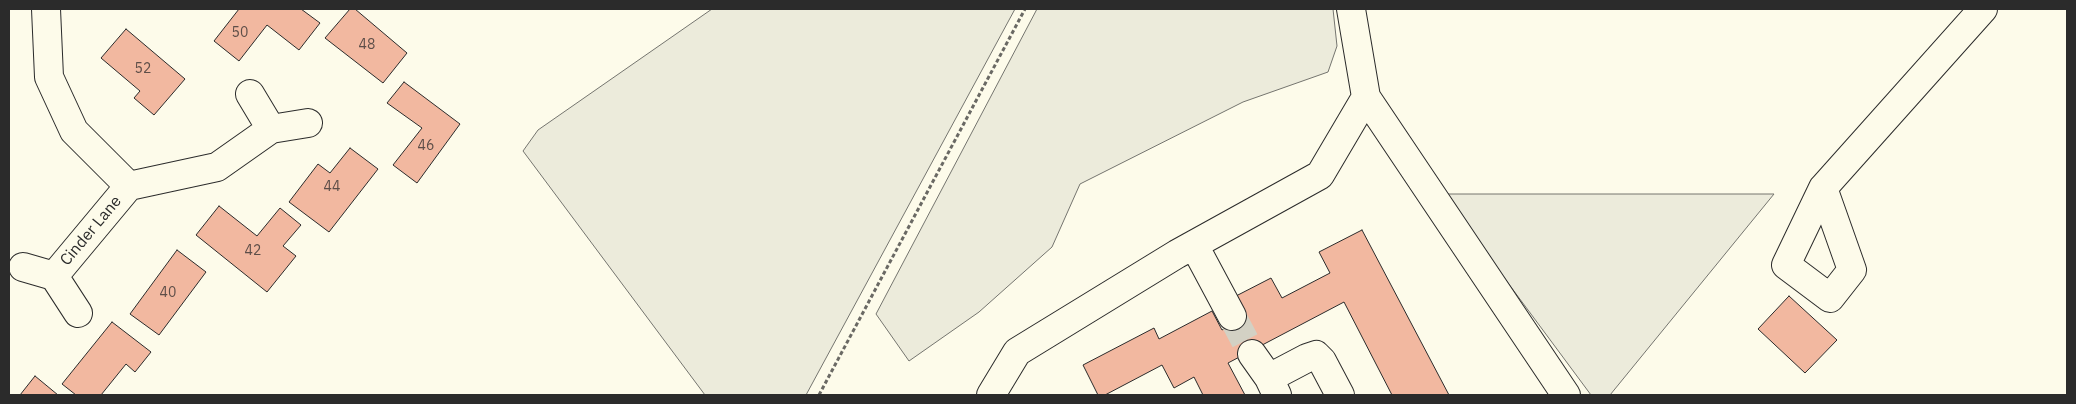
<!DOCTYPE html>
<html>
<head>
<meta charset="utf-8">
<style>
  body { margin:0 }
  #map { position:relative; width:2076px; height:404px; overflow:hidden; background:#fdfbea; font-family:"IBM Plex Sans",sans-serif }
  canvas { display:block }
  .frame { position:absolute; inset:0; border:10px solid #2b2b2b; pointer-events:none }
</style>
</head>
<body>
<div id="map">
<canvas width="2076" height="404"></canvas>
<div class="frame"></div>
</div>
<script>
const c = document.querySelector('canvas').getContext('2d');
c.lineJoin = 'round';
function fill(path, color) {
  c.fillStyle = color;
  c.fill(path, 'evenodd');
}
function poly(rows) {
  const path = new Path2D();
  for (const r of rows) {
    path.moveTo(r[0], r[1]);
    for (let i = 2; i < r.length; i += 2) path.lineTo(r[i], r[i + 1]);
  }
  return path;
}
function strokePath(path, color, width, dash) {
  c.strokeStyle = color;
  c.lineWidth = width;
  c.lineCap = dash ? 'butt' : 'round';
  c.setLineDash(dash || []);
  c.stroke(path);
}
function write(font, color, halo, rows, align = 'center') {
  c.font = font + ' "IBM Plex Sans",sans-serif';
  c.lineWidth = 4;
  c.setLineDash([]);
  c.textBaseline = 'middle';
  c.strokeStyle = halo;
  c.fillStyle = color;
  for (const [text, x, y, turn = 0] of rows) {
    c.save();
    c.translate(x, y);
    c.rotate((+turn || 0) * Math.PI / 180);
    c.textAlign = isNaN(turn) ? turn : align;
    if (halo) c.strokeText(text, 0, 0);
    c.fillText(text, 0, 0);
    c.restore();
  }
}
const green = poly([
  [712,9,1015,9,806,395,705,395,523,151,538,130,712,9],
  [1037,9,1333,9,1337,46,1328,72,1243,102,1080,184,1052,247,979,312,909,361,876,314,1037,9],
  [1442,194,1774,194,1610,395,1591,395,1442,194]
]);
fill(green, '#ecebdb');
strokePath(green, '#74746e', 1);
const building = poly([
  [239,9,301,9,320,23,299,50,267,25,239,61,214,41,239,9],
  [350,9,355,9,407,53,383,83,325,38,350,9],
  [126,29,185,79,154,115,134,98,140,91,101,58,126,29],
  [404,82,460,124,417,183,393,165,422,128,387,103,404,82],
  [350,148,378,169,329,232,289,202,318,164,330,173,350,148],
  [219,206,257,236,280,208,301,225,283,246,296,256,267,292,196,235,219,206],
  [1362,230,1449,395,1392,395,1344,302,1228,363,1245,395,1203,395,1194,377,1174,388,1162,365,1105,395,1098,395,1083,365,1154,328,1159,339,1212,311,1222,330,1246,317,1236,296,1271,278,1282,298,1330,273,1319,252,1362,230],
  [177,250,206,272,159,335,130,314,177,250],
  [1789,296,1837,340,1805,373,1758,329,1789,296],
  [112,322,151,352,135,372,126,364,101,395,76,395,62,384,112,322],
  [35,376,58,395,20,395,35,376]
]);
fill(building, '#f2b8a0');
strokePath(building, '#2b2b2b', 1);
strokePath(poly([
  [1232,316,1252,354]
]), '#d3d1c4', 28, [28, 14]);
const minor = poly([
  [46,9,49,77,74,131,129,186],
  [1351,9,1366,97,1566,395],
  [271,129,308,123],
  [1823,188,1852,270,1830,298,1786,265,1823,188,1983,9],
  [1194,245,1232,316],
  [23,267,54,276,129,186,217,167,271,129,250,94],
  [54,276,78,313],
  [1252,354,1269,378,1277,395],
  [1269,378,1307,358,1316,355,1322,361,1340,395],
  [991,395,1017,352,1177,254,1320,175,1366,97]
]);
strokePath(minor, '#2b2b2b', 30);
strokePath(poly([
  [819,395,1025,9]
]), '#6a6964', 3, [4, 2.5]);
strokePath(minor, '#fdfbea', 28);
write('14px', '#5d4e48', null, [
  ["50",240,33],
  ["48",367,45],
  ["52",143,69],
  ["46",426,146],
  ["44",332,187],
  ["42",253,251],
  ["40",168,293]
]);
write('16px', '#2b2b2b', '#fdfbea', [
  ["Cinder Lane",91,231,-50]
]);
</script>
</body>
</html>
